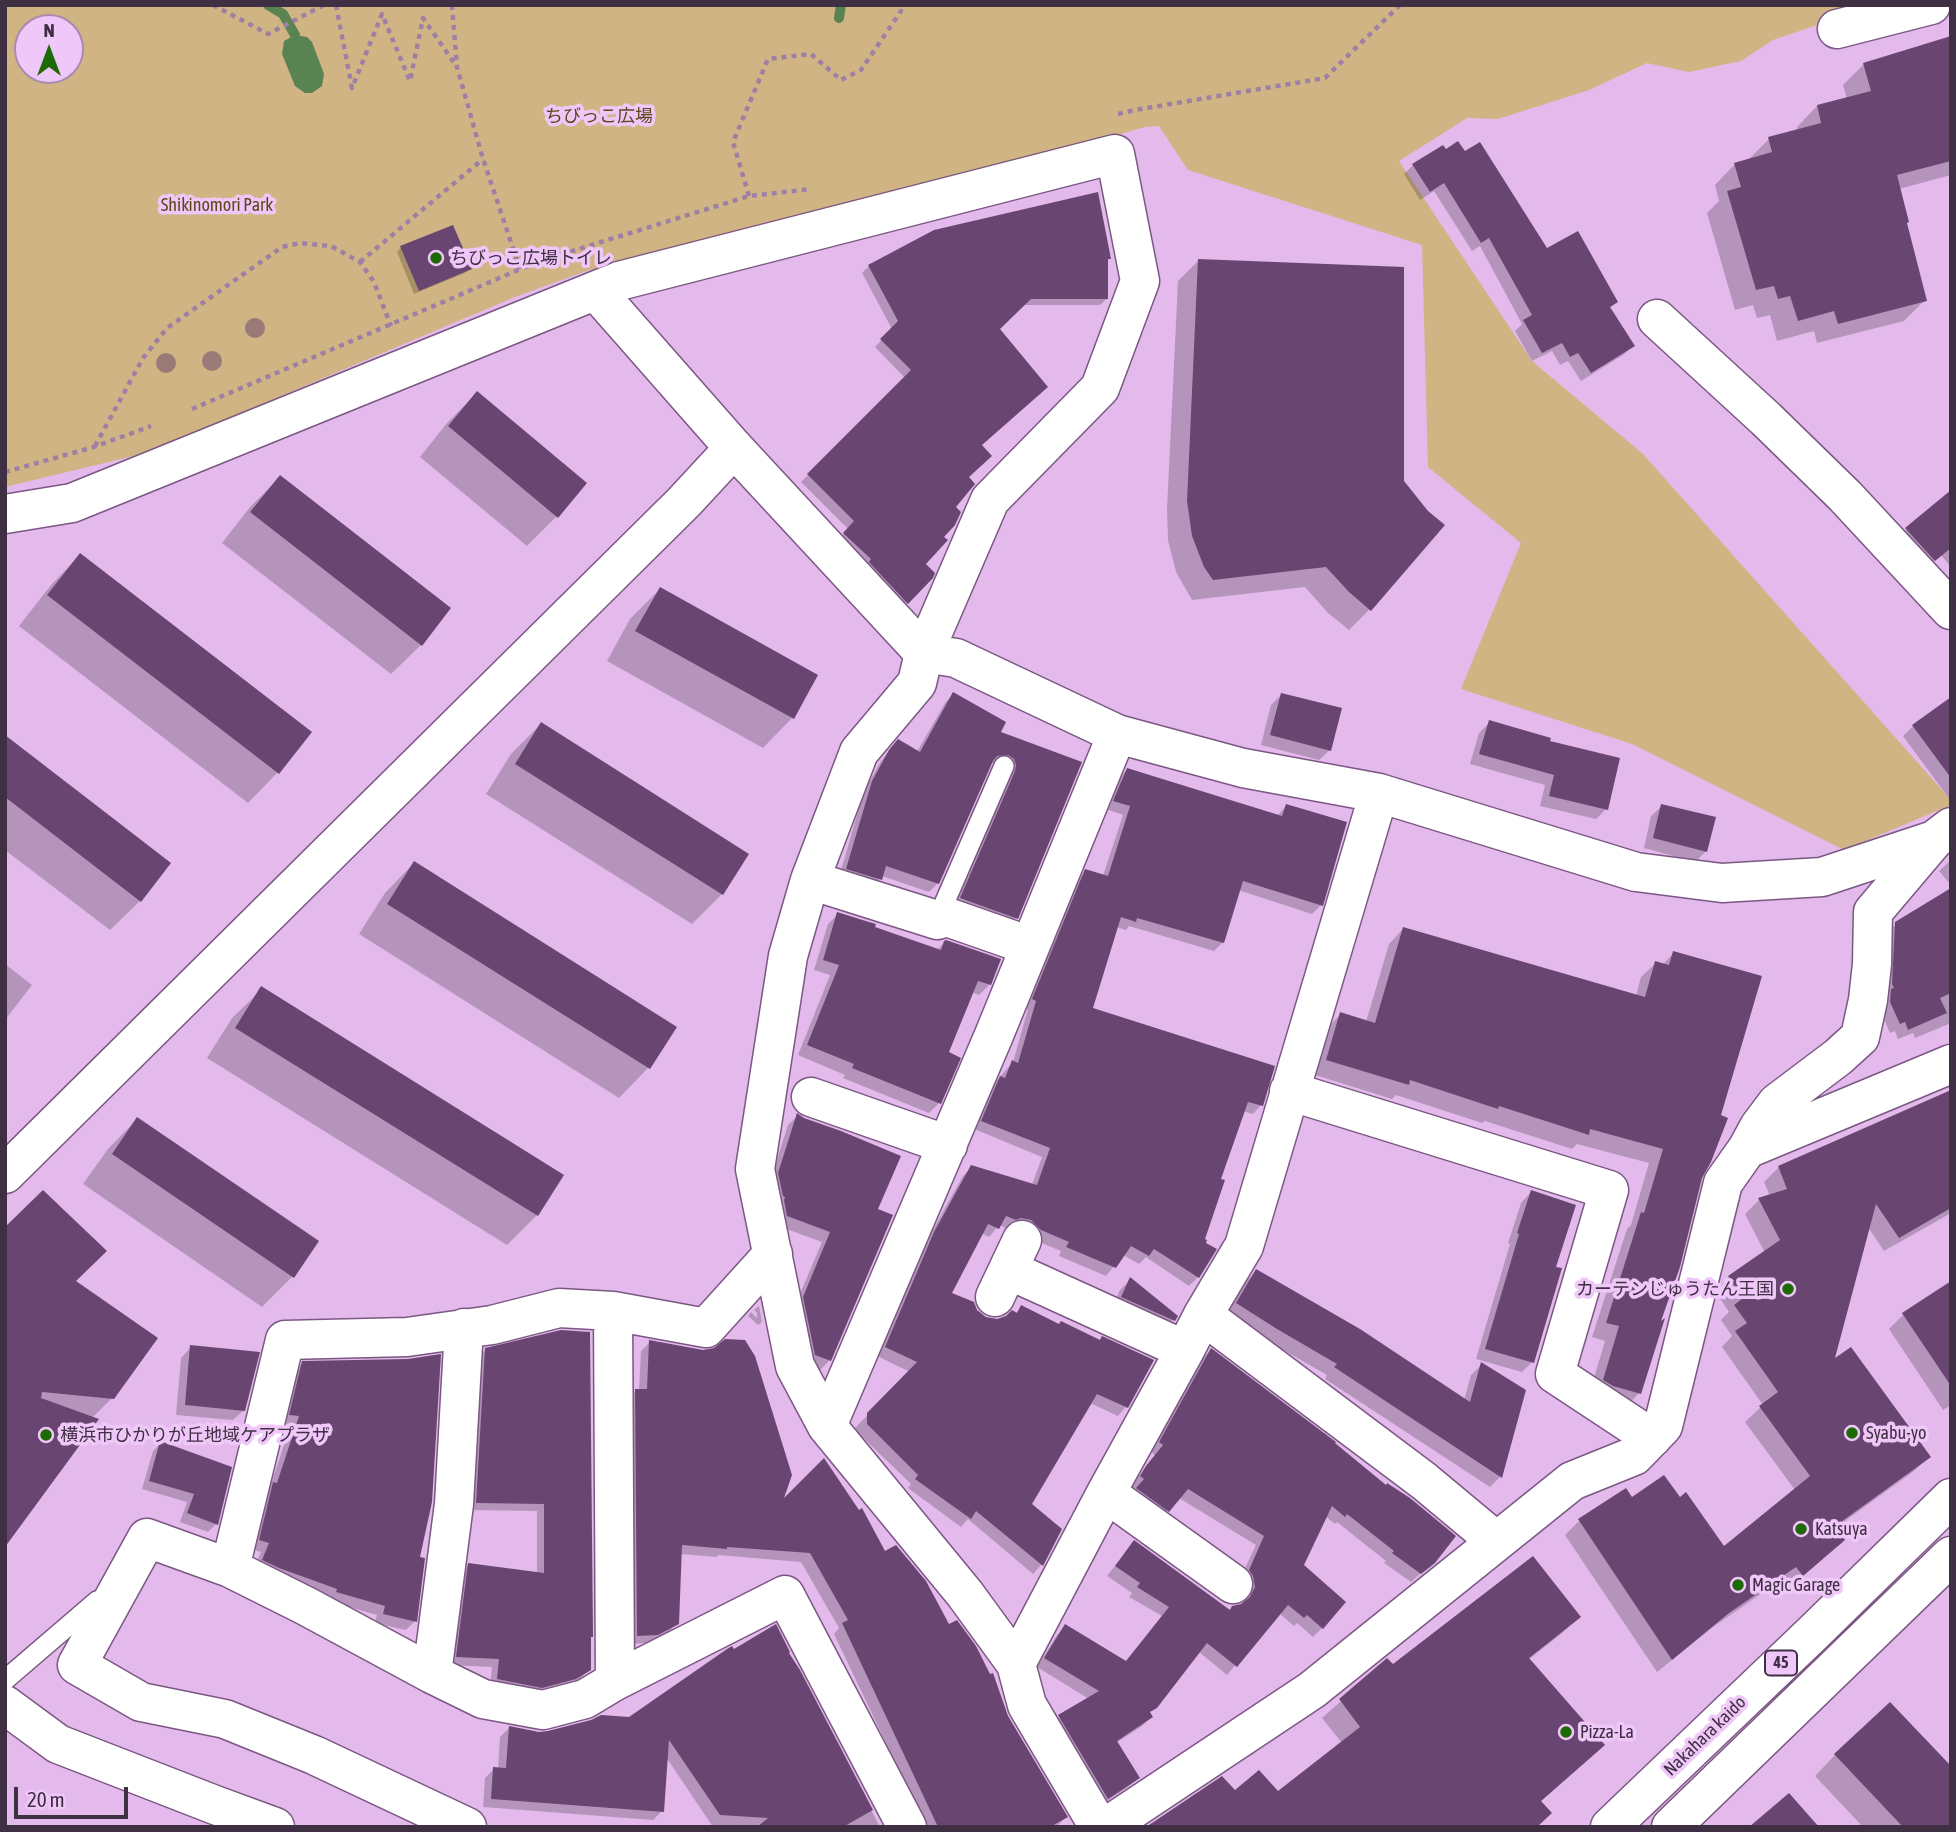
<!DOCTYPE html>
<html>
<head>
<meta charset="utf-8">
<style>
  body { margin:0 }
  #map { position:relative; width:1956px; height:1832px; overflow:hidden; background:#e3baeb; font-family:"Asap Condensed",sans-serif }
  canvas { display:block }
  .frame { position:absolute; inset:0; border:7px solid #3f2f42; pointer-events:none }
  .north { position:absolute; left:14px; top:14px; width:70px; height:70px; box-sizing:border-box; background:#f0c7f9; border:2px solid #a98ab0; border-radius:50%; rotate:0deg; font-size:19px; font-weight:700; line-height:28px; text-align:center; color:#3f2f42 }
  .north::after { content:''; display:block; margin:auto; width:24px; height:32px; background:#1d6906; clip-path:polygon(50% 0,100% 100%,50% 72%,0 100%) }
  .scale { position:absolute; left:14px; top:1787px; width:114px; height:32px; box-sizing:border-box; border:4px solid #3f2f42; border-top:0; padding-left:9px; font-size:21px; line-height:24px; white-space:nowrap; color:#3f2f42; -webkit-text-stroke:5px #f0c7f9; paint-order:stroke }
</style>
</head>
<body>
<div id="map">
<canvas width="1956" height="1832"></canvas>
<div class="frame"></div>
<div class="north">N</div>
<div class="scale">20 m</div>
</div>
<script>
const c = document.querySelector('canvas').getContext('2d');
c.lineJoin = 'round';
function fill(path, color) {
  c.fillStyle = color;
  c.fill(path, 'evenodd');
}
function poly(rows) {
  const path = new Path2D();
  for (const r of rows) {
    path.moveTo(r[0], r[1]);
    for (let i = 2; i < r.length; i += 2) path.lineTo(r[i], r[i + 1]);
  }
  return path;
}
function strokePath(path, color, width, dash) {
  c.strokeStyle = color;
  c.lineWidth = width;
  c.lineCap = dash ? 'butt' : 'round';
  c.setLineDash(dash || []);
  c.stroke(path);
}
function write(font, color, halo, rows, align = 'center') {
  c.font = font + ' "Asap Condensed","Noto Sans JP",sans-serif';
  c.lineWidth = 7;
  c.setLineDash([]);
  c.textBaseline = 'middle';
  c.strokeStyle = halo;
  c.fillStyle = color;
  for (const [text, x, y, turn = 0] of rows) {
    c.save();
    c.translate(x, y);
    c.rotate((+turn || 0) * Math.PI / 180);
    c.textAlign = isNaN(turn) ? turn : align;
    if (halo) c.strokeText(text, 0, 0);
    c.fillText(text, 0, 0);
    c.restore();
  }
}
fill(poly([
  [5,5,1869,5,1838,18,1773,40,1741,61,1689,72,1647,63,1589,90,1498,119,1467,118,1399,161,1532,361,1643,454,1951,800,1951,805,1844,850,1632,744,1461,689,1521,543,1428,467,1422,245,1188,170,1159,126,1145,127,935,188,589,270,515,297,146,453,5,487],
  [28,28,70,28,70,70,28,70]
]), '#d1b483');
fill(poly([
  [295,35,307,37,312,42,324,74,322,86,312,93,305,93,295,86,282,54,284,41]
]), '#5a8352');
fill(poly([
  [1951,38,1951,175,1899,189,1905,224,1925,300,1904,321,1817,343,1814,331,1777,341,1770,315,1757,318,1753,305,1735,310,1707,213,1719,201,1715,185,1735,164,1748,160,1769,139,1797,131,1797,127,1817,106,1847,99,1843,85,1864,64],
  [1442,147,1546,251,1616,302,1609,309,1633,346,1623,355,1581,381,1568,361,1560,365,1552,351,1532,361,1515,331,1522,324,1480,246,1472,251,1434,191,1420,200,1404,174,1413,165],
  [401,247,470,269,465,273,414,294,397,252],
  [1110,258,1107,261,1107,299,1100,305,1022,305,998,329,980,445,942,537,923,565,931,577,901,609,837,541,848,529,801,482,905,378,875,347,892,329,862,273,869,266],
  [1199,260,1403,481,1370,609,1349,630,1328,613,1305,587,1192,600,1176,572,1168,540,1167,509,1178,281],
  [477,393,557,516,527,546,420,457,447,423],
  [280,477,421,645,391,674,222,543,250,507],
  [1951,493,1951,567,1941,555,1926,568,1898,537],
  [80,555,310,732,277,773,248,803,19,626,51,585],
  [660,589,792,718,763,748,607,661,630,619],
  [953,694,999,733,1080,763,1016,918,1008,926,952,907,1000,763,990,763,938,883,929,892,882,876,872,888,839,877,864,791,881,761,890,750,917,752,945,703],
  [1281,695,1330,750,1319,760,1261,745,1271,705],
  [1951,699,1951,801,1903,736,1913,726],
  [1490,722,1548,743,1606,809,1596,819,1540,806,1545,785,1470,764,1479,733],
  [541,724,747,855,722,894,692,924,486,794,511,754],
  [5,737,140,901,110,930,5,850],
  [1127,770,1278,815,1286,806,1321,905,1312,914,1238,890,1223,942,1214,951,1129,926,1126,930,1116,927,1091,1009,1261,1105,1253,1114,1243,1111,1219,1180,1203,1240,1204,1244,1215,1249,1198,1277,1189,1286,1146,1257,1139,1264,1123,1255,1106,1276,1059,1256,1061,1251,1032,1239,1011,1226,1006,1228,999,1225,989,1237,981,1233,950,1294,986,1319,998,1320,1015,1314,1022,1307,1059,1326,1152,1361,1126,1407,1118,1416,1090,1403,1029,1504,1060,1530,1041,1565,1033,1574,968,1519,961,1527,908,1488,911,1484,854,1429,910,1372,877,1356,926,1242,963,1176,972,1167,1032,1185,1042,1157,974,1129,992,1086,1013,1062,1028,1009,1025,1008,1077,880,1086,871,1103,876,1123,815,1106,809,1118,779],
  [1662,806,1706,851,1695,862,1644,848,1651,816],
  [1951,860,1951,885,1939,871],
  [414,863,674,1027,648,1068,619,1098,359,934,385,893],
  [1951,890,1951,1023,1915,1038,1913,1033,1898,1039,1895,1031,1890,1033,1881,1012,1886,934,1896,924],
  [838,914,937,950,945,942,999,960,989,985,979,995,971,992,946,1053,939,1103,929,1113,843,1078,845,1075,798,1055,830,975,814,970,828,924],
  [1403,929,1636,996,1641,977,1656,963,1662,965,1674,953,1700,1177,1639,1393,1625,1408,1589,1395,1605,1341,1592,1337,1627,1229,1631,1225,1649,1163,1577,1144,1572,1149,1485,1121,1482,1123,1396,1095,1392,1099,1312,1074,1326,1029,1341,1014,1366,1022,1389,944],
  [5,964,32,985,5,1020],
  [262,989,537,1215,507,1245,207,1058,232,1018],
  [1951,1092,1951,1213,1884,1251,1868,1227,1832,1362,1929,1457,1914,1471,1834,1529,1843,1540,1788,1589,1781,1580,1713,1627,1657,1672,1565,1535,1580,1520,1632,1499,1679,1499,1724,1549,1795,1490,1745,1422,1763,1405,1722,1347,1732,1336,1721,1320,1729,1312,1715,1291,1729,1277,1765,1253,1745,1214,1759,1200,1770,1196,1764,1182,1779,1167],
  [798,1116,876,1210,830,1360,820,1370,806,1365,794,1308,822,1242,778,1226,769,1184,788,1125],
  [137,1119,316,1242,292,1277,262,1307,83,1184,108,1149],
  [43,1192,112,1398,92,1418,12,1536],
  [1531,1192,1554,1268,1532,1362,1522,1372,1476,1359,1510,1244,1508,1243,1521,1203],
  [1256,1272,1464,1400,1471,1375,1482,1364,1500,1477,1490,1487,1325,1379,1327,1375,1266,1340,1226,1314,1245,1282],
  [1130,1280,1176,1316,1163,1331,1112,1307,1120,1290],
  [1951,1283,1951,1405,1943,1410,1889,1329,1903,1315],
  [759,1306,762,1322,758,1325,748,1316,751,1312,757,1318,757,1313,754,1310],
  [561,1332,589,1638,589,1669,581,1678,567,1686,533,1695,490,1687,492,1667,449,1665,461,1573,469,1565,537,1574,537,1511,469,1510,478,1358,486,1350],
  [650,1342,779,1505,884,1553,948,1627,1007,1717,1066,1817,1057,1826,926,1827,834,1634,839,1628,801,1562,718,1555,717,1557,680,1554,677,1623,668,1633,647,1643,628,1644,627,1399,636,1390,639,1390,641,1351],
  [191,1347,244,1410,233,1420,176,1415,181,1358],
  [1211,1350,1433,1562,1411,1582,1384,1563,1386,1561,1337,1522,1335,1524,1325,1516,1302,1566,1322,1628,1313,1637,1297,1623,1294,1626,1279,1613,1227,1675,1198,1651,1148,1713,1151,1717,1142,1726,1116,1743,1138,1778,1128,1787,1098,1807,1051,1726,1060,1717,1089,1699,1037,1667,1057,1635,1066,1626,1125,1663,1162,1616,1129,1597,1132,1593,1107,1576,1134,1542,1229,1611,1232,1607,1243,1605,1246,1597,1245,1585,1240,1579,1256,1545,1179,1498,1159,1519,1129,1498,1136,1489,1132,1486,1137,1478,1155,1455,1151,1452,1202,1359],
  [303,1363,418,1558,415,1621,406,1630,375,1623,377,1615,328,1601,254,1569,261,1552,251,1549,265,1493,270,1487,291,1424,281,1423,294,1373],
  [161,1443,216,1524,208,1532,180,1522,187,1502,142,1489,153,1451],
  [1579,1617,1561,1634,1528,1660,1585,1762,1540,1802,1235,1793,1277,1794,1342,1743,1322,1718,1387,1660,1393,1667],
  [798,1671,880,1827,713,1827,666,1757,662,1811,653,1820,483,1807,485,1778,494,1769,498,1769,500,1737,509,1728,539,1733,629,1719],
  [1835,1755,1951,1827,1863,1827,1815,1776]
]), '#0003');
strokePath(poly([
  [268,5,283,14,295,35],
  [839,18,841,5]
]), '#5a8352', 10);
fill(poly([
  [1951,36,1951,161,1897,175,1909,222,1907,223,1927,301,1838,324,1834,311,1798,321,1790,296,1778,299,1774,286,1756,290,1727,191,1741,187,1734,163,1772,152,1768,137,1821,123,1817,105,1871,91,1863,63],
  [1458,141,1465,151,1480,142,1547,248,1578,231,1618,302,1610,307,1635,346,1591,373,1578,353,1570,357,1562,343,1542,353,1523,320,1532,315,1489,238,1481,243,1444,183,1430,192,1412,164,1443,145,1446,149],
  [1098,192,1111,259,1108,259,1108,299,1031,299,1000,329,1048,387,982,445,992,456,969,477,975,484,956,507,961,512,955,525,944,537,948,540,926,564,935,573,933,578,908,604,869,562,871,559,843,533,854,521,807,474,911,370,880,339,898,321,868,265,934,230],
  [453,225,472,269,419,291,400,246],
  [1198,259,1404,267,1404,481,1428,511,1445,525,1371,611,1349,592,1326,567,1213,580,1204,567,1192,536,1187,501],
  [477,391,587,483,558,518,448,426],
  [280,475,451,608,422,646,250,512],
  [1951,490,1951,548,1935,561,1905,528],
  [80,553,312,732,279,774,47,595],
  [660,587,818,675,794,719,635,631],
  [953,692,1006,722,1001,732,1082,762,1018,919,960,898,1015,771,1016,765,1014,759,1008,755,997,756,993,761,939,884,886,866,882,880,846,869,872,781,889,750,898,739,920,752],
  [1281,693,1342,708,1331,751,1270,735],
  [1951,697,1951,778,1912,725],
  [1489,720,1551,738,1550,741,1620,758,1608,810,1549,796,1554,775,1479,754],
  [541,722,749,854,723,895,515,764],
  [5,735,171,863,141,902,5,797],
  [1127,768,1282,816,1286,804,1347,822,1323,906,1243,881,1224,943,1137,918,1136,922,1121,917,1093,1008,1275,1066,1263,1106,1248,1102,1221,1179,1225,1180,1205,1239,1207,1240,1206,1243,1217,1249,1199,1278,1154,1249,1149,1256,1131,1246,1116,1268,1066,1247,1069,1242,1041,1230,1031,1220,1021,1218,1016,1220,1006,1216,999,1229,988,1224,952,1293,974,1302,977,1310,986,1317,997,1319,1006,1316,1012,1310,1017,1313,1021,1305,1059,1324,1061,1321,1100,1340,1102,1336,1154,1360,1128,1408,1097,1394,1032,1504,1062,1529,1043,1566,976,1511,971,1519,915,1479,918,1475,867,1424,867,1413,917,1362,885,1347,934,1232,971,1165,1037,1185,1050,1148,981,1121,1000,1076,1005,1078,1012,1060,1018,1063,1036,1001,1032,999,1085,869,1108,876,1130,806,1113,801],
  [1661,804,1716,817,1707,852,1653,838],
  [414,861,677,1027,650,1069,387,904],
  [1951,888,1951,993,1940,998,1947,1013,1908,1030,1905,1022,1900,1024,1890,1002,1891,989,1894,988,1892,984,1895,922],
  [837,912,869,922,876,924,875,927,941,950,944,941,946,940,1001,959,991,985,978,981,949,1052,961,1058,941,1104,852,1068,854,1064,807,1045,839,965,823,960],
  [1403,927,1645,997,1655,961,1669,965,1673,951,1762,976,1721,1115,1728,1118,1711,1162,1702,1178,1680,1267,1661,1321,1665,1318,1641,1394,1613,1386,1603,1380,1619,1326,1606,1323,1641,1212,1644,1213,1663,1149,1590,1129,1589,1135,1499,1106,1498,1109,1410,1080,1409,1085,1326,1060,1340,1012,1375,1023],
  [261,986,564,1175,538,1216,235,1028],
  [1951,1090,1951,1208,1899,1238,1876,1204,1835,1358,1851,1347,1931,1457,1834,1527,1845,1540,1803,1576,1796,1567,1729,1613,1672,1660,1578,1519,1626,1488,1632,1497,1664,1475,1680,1497,1686,1492,1724,1546,1810,1476,1759,1406,1778,1392,1735,1331,1747,1323,1734,1305,1743,1298,1728,1276,1780,1240,1758,1198,1787,1189,1778,1166],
  [797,1113,804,1118,841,1131,901,1156,878,1209,893,1215,831,1361,815,1355,803,1297,830,1232,787,1216,784,1200,785,1197,783,1196,778,1173],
  [137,1117,319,1241,294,1278,112,1154],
  [43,1190,107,1251,76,1281,158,1338,114,1399,42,1392,41,1398,99,1419,5,1547,5,1227],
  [1531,1190,1576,1205,1556,1267,1562,1268,1534,1363,1485,1349,1519,1234,1517,1233],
  [1256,1269,1360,1329,1470,1402,1481,1362,1526,1390,1502,1478,1334,1367,1337,1364,1277,1329,1236,1303],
  [1130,1277,1178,1316,1175,1321,1121,1297],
  [1951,1281,1951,1386,1902,1313],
  [561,1330,590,1332,593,1637,591,1637,591,1670,576,1679,542,1688,497,1679,499,1659,456,1657,468,1563,544,1573,544,1504,476,1503,485,1348],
  [725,1339,745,1340,755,1356,792,1475,784,1498,824,1458,859,1510,862,1508,885,1551,896,1545,926,1581,949,1624,957,1620,976,1646,990,1674,993,1673,1008,1716,1068,1817,1050,1827,938,1827,842,1623,848,1620,810,1553,727,1547,727,1549,682,1545,679,1624,658,1635,637,1636,635,1389,647,1389,649,1340,703,1350,714,1348],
  [190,1345,260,1352,245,1411,185,1405],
  [1211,1348,1336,1442,1335,1443,1386,1485,1387,1483,1410,1498,1456,1536,1435,1563,1421,1574,1392,1553,1394,1551,1347,1514,1345,1517,1332,1506,1304,1565,1346,1602,1323,1629,1307,1615,1304,1618,1288,1605,1237,1667,1207,1643,1157,1708,1150,1712,1153,1717,1117,1741,1140,1778,1108,1799,1058,1715,1099,1691,1044,1658,1065,1624,1126,1661,1169,1607,1137,1587,1140,1583,1115,1566,1134,1540,1230,1610,1232,1606,1241,1604,1250,1597,1255,1587,1253,1576,1249,1570,1264,1536,1188,1489,1169,1512,1136,1488,1144,1479,1140,1476,1146,1466,1163,1445,1159,1442],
  [441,1354,432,1502,420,1557,425,1558,417,1622,383,1614,385,1606,336,1592,337,1589,279,1568,262,1560,269,1543,259,1540,273,1482,277,1483,299,1416,289,1415,302,1361,408,1359],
  [160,1441,232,1467,218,1525,187,1513,194,1494,149,1481],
  [1533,1556,1581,1617,1529,1658,1605,1745,1541,1801,1552,1813,1537,1827,1146,1827,1222,1776,1235,1790,1259,1770,1278,1791,1360,1727,1339,1699,1387,1658,1393,1664],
  [776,1624,790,1652,789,1653,800,1670,873,1810,843,1827,757,1827,768,1818,720,1815,669,1740,664,1812,491,1799,493,1767,506,1768,509,1726,539,1732,548,1731,591,1720,601,1715,629,1717,727,1649,732,1646,734,1649],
  [1890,1702,1951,1766,1951,1827,1903,1827,1834,1754],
  [1789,1793,1819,1827,1749,1827]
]), '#694671');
const service = poly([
  [937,920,1004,766],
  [5,1680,97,1601,104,1600]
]);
const minor = poly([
  [1837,29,1931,5],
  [596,291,734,448,924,653,956,658,1117,734,1243,768,1379,793,1636,872,1722,883,1822,877,1934,840,1951,827],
  [1657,319,1766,419,1845,496,1951,610],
  [5,514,72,503,619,281,1115,154,1140,281,1100,388,990,500,924,653,917,683,859,752,810,880,788,956,755,1169,795,1366,827,1426,965,1594,1016,1664],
  [810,880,937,920,947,917,1030,946],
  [1289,1091,1609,1190,1555,1374,1652,1438],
  [811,1097,948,1145],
  [1747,1149,1951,1064],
  [1009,1270,1185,1350],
  [995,1297,1022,1240],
  [613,1311,615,1681],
  [1203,1315,1424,1481,1496,1541],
  [827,1426,994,1035,1117,734],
  [1106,1493,1233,1584],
  [230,1568,285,1340,407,1337,492,1325,559,1308,613,1311,706,1328,773,1254],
  [432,1674,454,1504,464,1328],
  [467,1827,314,1755,225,1719,141,1702,77,1665,147,1538,230,1568,306,1606,432,1674,483,1699,543,1710,585,1699,615,1681,785,1595,907,1827],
  [1099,1827,1027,1705,1016,1664,1106,1493,1185,1350,1203,1315,1244,1246,1379,793],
  [1106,1827,1312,1690,1572,1481,1634,1456,1663,1426,1723,1183,1747,1149,1759,1127,1777,1103,1838,1057,1860,1037,1868,1000,1872,964,1873,912,1934,840]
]);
const tertiary = poly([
  [5,1174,684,502,734,448],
  [5,1705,58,1744,215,1805,275,1827]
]);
const primary = poly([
  [1610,1827,1813,1633,1951,1498],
  [1671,1827,1951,1556]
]);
strokePath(service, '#7b5783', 22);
strokePath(minor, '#7b5783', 41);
strokePath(tertiary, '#7b5783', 41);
strokePath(primary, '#7b5783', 41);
strokePath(poly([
  [213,5,268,34,324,5],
  [336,5,352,88,382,14,410,81,423,18,457,67],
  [452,5,457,67,483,159,520,269],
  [1118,114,1135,110,1325,78,1400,5],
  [749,196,733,142,768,59,811,54,841,80,861,70,901,11,899,5],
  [360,262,483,159],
  [192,409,537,262,749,196,811,189],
  [95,446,143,358,167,328,282,247,300,243,331,246,360,262,374,282,391,326],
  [5,472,94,447,151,426]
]), '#9f80a5', 4.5, [5, 5]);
strokePath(service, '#fff', 19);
strokePath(minor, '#fff', 38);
strokePath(tertiary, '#fff', 38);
strokePath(primary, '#fff', 38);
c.fillStyle = '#9a7a77';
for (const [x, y] of [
  [255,328],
  [212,361],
  [166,363]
]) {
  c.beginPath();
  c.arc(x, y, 10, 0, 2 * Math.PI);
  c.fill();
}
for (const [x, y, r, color] of [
  [436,258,7,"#1d6906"],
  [1788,1289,7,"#1d6906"],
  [1852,1433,7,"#1d6906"],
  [46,1435,7,"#1d6906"],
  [1801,1529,7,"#1d6906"],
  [1738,1585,7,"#1d6906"],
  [1566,1732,7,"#1d6906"]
]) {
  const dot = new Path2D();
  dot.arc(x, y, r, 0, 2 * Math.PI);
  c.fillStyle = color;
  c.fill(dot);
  strokePath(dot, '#f0c7f9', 2.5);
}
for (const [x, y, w] of [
  [1781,1663,32]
]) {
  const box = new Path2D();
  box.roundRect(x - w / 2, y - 12.5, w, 25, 5);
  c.fillStyle = '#f0c7f9';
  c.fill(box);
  strokePath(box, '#3f2f42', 2);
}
write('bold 16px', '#3f2f42', null, [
  ["45",1781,1663]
]);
write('18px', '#5f4618', '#f0c7f9', [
  ["ちびっこ広場",599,116],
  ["Shikinomori Park",217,205]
]);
write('18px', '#3f2f42', '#f0c7f9', [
  ["ちびっこ広場トイレ",450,258],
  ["カーテンじゅうたん王国",1774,1289,"right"],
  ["Syabu-yo",1866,1433],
  ["横浜市ひかりが丘地域ケアプラザ",60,1435],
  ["Katsuya",1815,1529],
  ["Magic Garage",1752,1585],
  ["Pizza-La",1580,1732]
], 'left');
write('18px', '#3f2f42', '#f0c7f9', [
  ["Nakahara kaido",1705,1736,-44]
]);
</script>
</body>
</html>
